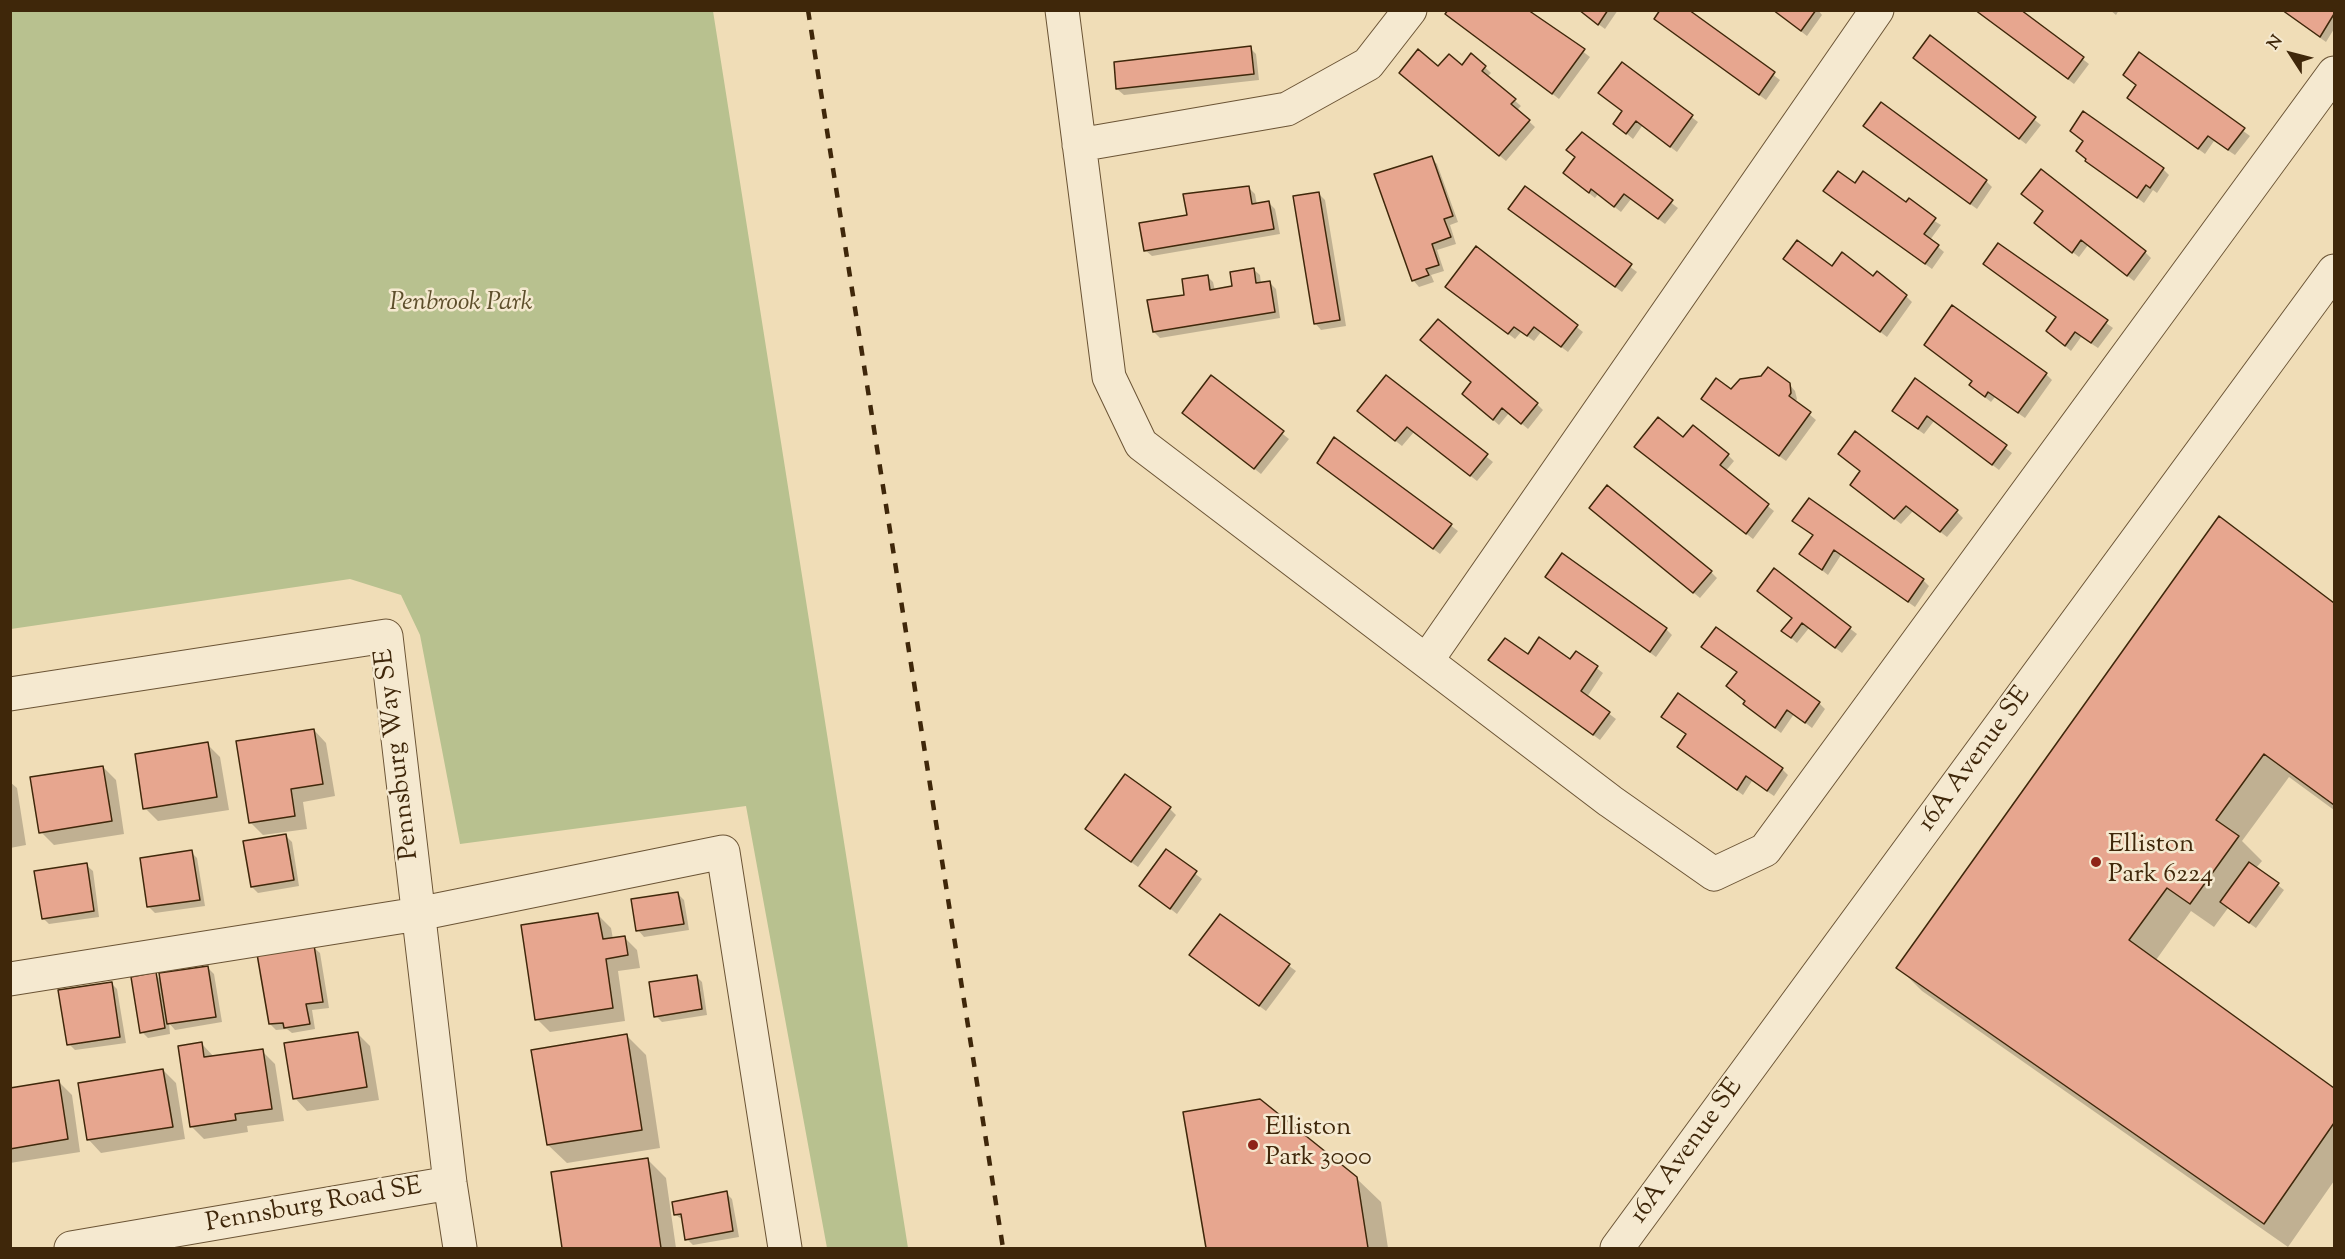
<!DOCTYPE html>
<html>
<head>
<meta charset="utf-8">
<style>
  body { margin:0 }
  #map { position:relative; width:2345px; height:1259px; overflow:hidden; background:#f0ddb7; font-family:"Sorts Mill Goudy",serif }
  canvas { display:block }
  .frame { position:absolute; inset:0; border:12px solid #3f270a; pointer-events:none }
  .north { position:absolute; left:2261px; top:24px; width:60px; height:60px; -webkit-text-stroke:4px #f5e9d0; paint-order:stroke; rotate:306deg; font-size:16px; font-weight:700; line-height:24px; text-align:center; color:#3f270a }
  .north::after { content:''; display:block; margin:auto; width:21px; height:27px; background:#3f270a; clip-path:polygon(50% 0,100% 100%,50% 72%,0 100%) }
</style>
</head>
<body>
<div id="map">
<canvas width="2345" height="1259"></canvas>
<div class="frame"></div>
<div class="north">N</div>
</div>
<script>
const c = document.querySelector('canvas').getContext('2d');
c.lineJoin = 'round';
function fill(path, color) {
  c.fillStyle = color;
  c.fill(path, 'evenodd');
}
function poly(rows) {
  const path = new Path2D();
  for (const r of rows) {
    path.moveTo(r[0], r[1]);
    for (let i = 2; i < r.length; i += 2) path.lineTo(r[i], r[i + 1]);
  }
  return path;
}
function strokePath(path, color, width, dash) {
  c.strokeStyle = color;
  c.lineWidth = width;
  c.lineCap = dash ? 'butt' : 'round';
  c.setLineDash(dash || []);
  c.stroke(path);
}
function write(font, color, halo, rows, align = 'center') {
  c.font = font + ' "Sorts Mill Goudy",serif';
  c.lineWidth = 5;
  c.setLineDash([]);
  c.textBaseline = 'middle';
  c.strokeStyle = halo;
  c.fillStyle = color;
  for (const [text, x, y, turn = 0] of rows) {
    c.save();
    c.translate(x, y);
    c.rotate((+turn || 0) * Math.PI / 180);
    c.textAlign = isNaN(turn) ? turn : align;
    if (halo) c.strokeText(text, 0, 0);
    c.fillText(text, 0, 0);
    c.restore();
  }
}
fill(poly([
  [10,11,713,11,908,1248,827,1248,746,806,460,844,420,635,401,595,350,579,11,629]
]), '#b8c18f');
fill(poly([
  [1524,10,1535,15,1590,57,1559,99,1447,14],
  [1579,10,1618,10,1605,29],
  [1687,10,1780,80,1766,100,1656,19],
  [1773,10,1818,10,1822,15,1807,36],
  [1975,10,2019,10,2089,64,2074,84],
  [2110,10,2119,10,2116,15],
  [2281,10,2334,10,2334,29,2326,42],
  [1930,37,2041,125,2026,144,1922,64],
  [1250,48,1256,54,1259,80,1124,95,1117,89],
  [1472,55,1491,73,1487,77,1521,106,1517,110,1535,127,1506,161,1407,79,1438,68,1462,67],
  [2140,55,2250,136,2235,155,2214,141,2205,154,2129,98,2138,86],
  [1622,64,1698,122,1677,152,1642,126,1633,139,1615,124,1623,112],
  [1871,132,1986,181,1992,187,1977,209],
  [1582,134,1678,208,1665,224,1631,199,1621,212,1598,194,1595,198,1564,173,1576,158,1568,150],
  [1431,158,1437,164,1458,222,1450,225,1456,244,1437,250,1444,271,1431,275,1434,282,1419,287,1413,280],
  [2087,161,2163,169,2169,175,2157,193,2153,190,2144,203],
  [1855,185,1906,204,1941,225,1930,240,1944,252,1932,269,1831,197],
  [1249,188,1255,194,1257,205,1269,203,1275,209,1280,234,1152,256,1145,250,1188,217],
  [1525,188,1637,272,1622,292,1516,215],
  [1318,193,1325,200,1346,326,1321,330,1315,323],
  [2042,229,2145,252,2151,258,2134,281,2088,245,2079,257],
  [1998,245,2113,328,2098,348,2081,337,2071,351,2048,331,2057,318,1985,264],
  [1476,249,1583,332,1568,352,1541,332,1534,341,1521,332,1515,339,1447,287],
  [1785,259,1832,268,1906,296,1912,302,1887,337],
  [1253,269,1260,275,1261,284,1270,283,1276,289,1280,318,1160,338,1154,332,1207,276,1213,282,1215,291,1233,287],
  [1926,345,2046,374,2052,380,2025,418,1995,397,1991,402,1977,391,1971,385,1974,382],
  [1211,377,1289,439,1261,474,1184,413],
  [1386,377,1493,462,1477,481,1414,432,1402,446,1365,417],
  [1915,381,2012,453,1999,470,1934,421,1924,434,1900,417],
  [1789,384,1795,391,1797,399,1795,402,1816,420,1786,461,1709,405,1732,392],
  [1470,400,1537,404,1543,410,1528,429,1509,413,1499,425],
  [1335,439,1458,531,1440,554,1319,463],
  [1683,439,1728,455,1734,461,1725,472,1774,511,1753,539,1642,453],
  [1862,472,1957,512,1963,518,1947,537,1913,511,1901,524,1858,491],
  [1597,514,1711,572,1717,578,1700,598],
  [1794,521,1923,580,1929,586,1915,607,1841,555,1828,575,1801,554,1814,536],
  [1774,570,1857,634,1842,653,1809,628,1797,643,1783,631,1793,618],
  [1547,577,1666,629,1672,635,1656,657],
  [2300,580,2334,605,2334,810,2289,777,2242,841,2262,861,2256,868,2284,890,2256,928,2228,908,2214,927,2191,911,2156,960,2334,1090,2334,1181,2288,1247,1922,991,1898,967],
  [1577,653,1603,673,1587,697,1616,719,1600,740,1490,660,1528,656,1570,661],
  [1709,653,1819,703,1825,709,1812,728,1794,714,1781,733,1751,710,1738,673],
  [1669,723,1782,769,1788,775,1774,796,1752,781,1743,795,1685,753,1679,747,1687,735],
  [314,730,326,743,335,796,303,802,307,829,263,835,250,822],
  [207,744,220,757,229,810,158,821,145,808],
  [103,767,116,780,124,834,54,845,41,832],
  [10,782,17,788,26,845,10,848],
  [1170,809,1176,815,1138,867,1093,835],
  [286,836,292,842,299,886,258,893,252,887],
  [1166,851,1202,879,1177,914,1141,886],
  [191,852,197,858,205,906,155,913,149,907,142,859],
  [86,865,93,871,99,917,49,924,43,918],
  [678,894,684,900,689,930,644,937,638,930],
  [598,915,611,928,613,939,624,937,637,950,640,968,618,971,625,1021,550,1032,537,1019],
  [1220,916,1296,971,1266,1011,1191,955],
  [313,947,320,953,329,1008,312,1010,315,1029,292,1033,287,1029,276,1030,270,1024],
  [208,968,214,974,222,1022,175,1030,169,1023,170,1034,148,1038,142,1032,155,974,162,981],
  [696,976,702,982,707,1015,662,1022,656,1016],
  [111,983,117,989,126,1043,75,1050,69,1044],
  [357,1033,370,1046,379,1100,307,1111,295,1098],
  [627,1036,646,1055,660,1148,567,1163,548,1145],
  [202,1044,215,1058,262,1051,275,1064,284,1121,247,1126,248,1132,204,1139,191,1126],
  [163,1070,176,1083,185,1139,101,1153,89,1140],
  [59,1082,72,1095,80,1152,10,1163,10,1090],
  [1185,1114,1356,1178,1381,1202,1388,1248,1207,1248],
  [647,1159,666,1178,676,1248,564,1248,552,1173],
  [726,1193,732,1199,739,1237,693,1245,687,1239,683,1220,676,1215]
]), '#0003');
const building = poly([
  [1448,10,1528,10,1585,49,1552,94,1445,14,1448,10],
  [1579,10,1608,10,1598,25,1579,10],
  [1660,10,1689,10,1775,72,1759,95,1654,19,1660,10],
  [1773,10,1816,10,1801,31,1773,10],
  [1975,10,2021,10,2084,57,2068,79,1975,10],
  [2282,10,2334,10,2334,14,2320,37,2282,10],
  [1930,35,2036,117,2019,139,1913,58,1930,35],
  [1251,46,1254,74,1116,89,1114,62,1251,46],
  [1418,49,1438,66,1449,54,1462,65,1471,53,1486,66,1482,71,1516,99,1511,104,1530,120,1499,156,1399,73,1418,49],
  [2139,52,2245,128,2228,150,2208,136,2198,149,2127,98,2136,85,2123,75,2139,52],
  [1622,62,1693,115,1670,147,1636,121,1626,134,1613,124,1622,111,1598,93,1622,62],
  [1881,102,1987,180,1970,204,1863,126,1881,102],
  [2083,111,2164,168,2150,188,2146,185,2137,198,2085,161,2086,159,2076,151,2083,141,2070,131,2083,111],
  [1582,132,1673,200,1658,219,1624,194,1614,207,1591,189,1589,193,1563,173,1575,157,1566,150,1582,132],
  [1432,156,1453,216,1444,219,1451,237,1432,244,1439,265,1426,269,1429,275,1412,281,1374,174,1432,156],
  [2041,169,2146,251,2127,276,2081,240,2072,253,2034,223,2043,211,2021,194,2041,169],
  [1838,171,1855,183,1863,171,1906,202,1909,198,1936,218,1924,234,1939,245,1925,264,1823,191,1838,171],
  [1249,186,1252,204,1269,201,1274,229,1144,251,1139,223,1187,215,1183,194,1249,186],
  [1525,186,1632,264,1615,287,1508,209,1525,186],
  [1319,192,1340,320,1314,324,1293,196,1319,192],
  [1797,240,1832,266,1842,252,1873,276,1877,271,1907,295,1880,332,1783,259,1797,240],
  [1998,243,2108,320,2091,343,2075,332,2065,346,2046,331,2056,317,1983,264,1998,243],
  [1476,246,1578,325,1561,347,1534,327,1527,336,1514,327,1508,334,1445,287,1476,246],
  [1254,268,1256,283,1270,281,1275,312,1153,332,1147,300,1184,295,1182,279,1208,275,1210,290,1232,286,1230,272,1254,268],
  [1952,305,2047,373,2018,413,1988,392,1985,397,1969,385,1972,381,1924,345,1952,305],
  [1438,319,1538,403,1521,424,1502,408,1493,420,1462,394,1471,382,1420,340,1438,319],
  [1768,367,1790,383,1791,393,1789,396,1811,412,1779,456,1701,399,1716,378,1731,389,1740,379,1761,376,1768,367],
  [1211,375,1284,431,1254,469,1182,413,1211,375],
  [1386,375,1488,454,1470,476,1407,427,1395,441,1357,411,1386,375],
  [1915,378,2007,445,1992,465,1927,416,1918,429,1892,411,1915,378],
  [1658,417,1683,437,1693,425,1729,454,1720,465,1769,504,1746,534,1634,447,1658,417],
  [1855,431,1958,510,1940,532,1906,506,1894,519,1850,485,1860,471,1838,454,1855,431],
  [1334,437,1452,524,1433,549,1317,463,1334,437],
  [1607,485,1712,571,1693,593,1589,508,1607,485],
  [1809,498,1924,579,1908,602,1834,550,1822,570,1799,554,1813,535,1792,521,1809,498],
  [2219,516,2334,603,2334,805,2264,754,2216,820,2239,836,2190,904,2167,888,2129,940,2334,1088,2334,1123,2264,1224,1896,968,2219,516],
  [1562,553,1667,628,1650,652,1545,577,1562,553],
  [1774,568,1851,627,1835,648,1802,623,1791,638,1781,631,1792,618,1757,591,1774,568],
  [1716,627,1820,702,1805,723,1787,710,1775,728,1743,704,1745,701,1726,686,1737,672,1701,647,1716,627],
  [1539,637,1570,659,1576,651,1598,666,1581,691,1610,712,1593,735,1488,660,1505,638,1528,654,1539,637],
  [1678,693,1783,768,1767,791,1746,776,1737,790,1677,747,1686,734,1661,717,1678,693],
  [314,729,323,784,291,789,295,816,249,823,236,741,314,729],
  [208,742,217,797,143,809,135,754,208,742],
  [103,766,112,821,39,833,30,777,103,766],
  [1125,774,1171,807,1131,862,1085,829,1125,774],
  [286,834,294,880,251,887,243,841,286,834],
  [1166,849,1197,871,1170,909,1139,886,1166,849],
  [192,850,200,900,147,907,140,858,192,850],
  [2249,862,2279,883,2249,923,2220,902,2249,862],
  [87,863,94,911,42,919,34,871,87,863],
  [678,892,684,924,636,931,631,899,678,892],
  [598,913,603,939,625,936,628,955,606,959,613,1008,535,1020,521,925,598,913],
  [1220,914,1290,964,1259,1006,1189,955,1220,914],
  [314,945,323,1002,306,1004,310,1024,284,1028,283,1023,269,1024,257,954,314,945],
  [208,966,216,1017,167,1024,159,973,208,966],
  [156,972,165,1028,140,1033,131,977,156,972],
  [697,975,702,1009,654,1017,649,982,697,975],
  [112,982,120,1037,67,1045,58,990,112,982],
  [358,1032,367,1087,293,1099,284,1043,358,1032],
  [627,1034,642,1130,547,1145,531,1050,627,1034],
  [202,1042,204,1057,263,1049,272,1109,235,1114,236,1120,190,1127,178,1046,202,1042],
  [163,1069,173,1127,87,1140,78,1083,163,1069],
  [59,1080,68,1139,10,1149,10,1088,59,1080],
  [1260,1099,1357,1177,1368,1248,1206,1248,1183,1112,1260,1099],
  [648,1158,661,1248,562,1248,551,1172,648,1158],
  [727,1191,733,1231,685,1240,681,1214,674,1215,672,1202,727,1191]
]);
fill(building, '#e7a68f');
strokePath(building, '#3f270a', 1.5);
const minor = poly([
  [1062,10,1109,377,1141,444,1610,801,1714,874,1765,850,2334,73],
  [1079,145,1287,109,1368,64,1410,10],
  [1427,660,1877,10],
  [10,694,386,636,450,1183,460,1248],
  [10,979,418,914,723,852,785,1248],
  [71,1248,450,1183],
  [1617,1248,2334,271]
]);
strokePath(minor, '#6b5435', 35);
strokePath(minor, '#f5e9d0', 33);
strokePath(poly([
  [808,10,1003,1248]
]), '#3f270a', 4.5, [10, 10]);
for (const [x, y, r, color] of [
  [2096,862,6,"#8f2418"],
  [1253,1145,6,"#8f2418"]
]) {
  const dot = new Path2D();
  dot.arc(x, y, r, 0, 2 * Math.PI);
  c.fillStyle = color;
  c.fill(dot);
  strokePath(dot, '#f5e9d0', 2);
}
write('italic 26px', '#5d4e2b', '#f5e9d0', [
  ["Penbrook Park",461,305]
]);
write('26px', '#3f270a', '#f5e9d0', [
  ["Pennsburg Way SE",399,754,-97],
  ["16A Avenue SE",1976,760,-54],
  ["16A Avenue SE",1688,1152,-54],
  ["Pennsburg Road SE",314,1207,-10]
]);
write('26px', '#3f270a', '#f5e9d0', [
  ["Elliston",2108,847],
  ["Park 6224",2108,877],
  ["Elliston",1265,1130],
  ["Park 3000",1265,1160]
], 'left');
</script>
</body>
</html>
